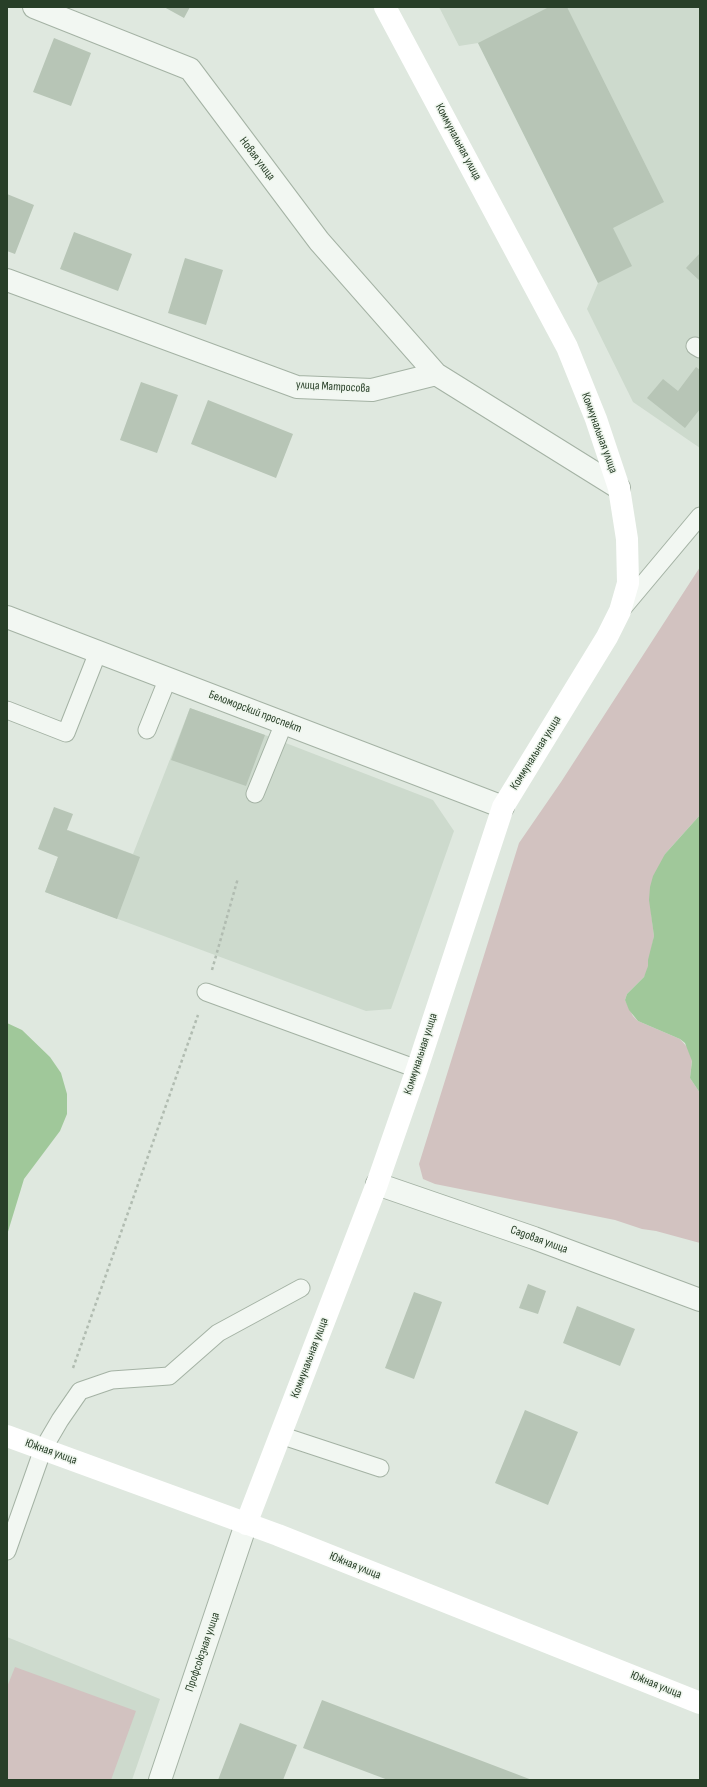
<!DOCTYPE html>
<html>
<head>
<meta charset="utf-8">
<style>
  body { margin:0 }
  #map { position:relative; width:707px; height:1787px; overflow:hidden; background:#dfe8df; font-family:"Sofia Sans Condensed",sans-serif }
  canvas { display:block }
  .frame { position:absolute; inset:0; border:8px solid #283f28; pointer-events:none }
</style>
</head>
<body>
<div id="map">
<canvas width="707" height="1787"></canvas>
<div class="frame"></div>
</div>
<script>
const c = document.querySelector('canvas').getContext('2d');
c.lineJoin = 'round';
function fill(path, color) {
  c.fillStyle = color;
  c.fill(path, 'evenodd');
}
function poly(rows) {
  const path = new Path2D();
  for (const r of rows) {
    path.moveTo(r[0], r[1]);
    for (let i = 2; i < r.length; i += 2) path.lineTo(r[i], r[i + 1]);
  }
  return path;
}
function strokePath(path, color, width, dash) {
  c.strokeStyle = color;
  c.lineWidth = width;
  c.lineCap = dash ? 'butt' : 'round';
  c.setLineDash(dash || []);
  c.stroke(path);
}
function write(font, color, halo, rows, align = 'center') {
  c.font = font + ' "Sofia Sans Condensed",sans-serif';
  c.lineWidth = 3;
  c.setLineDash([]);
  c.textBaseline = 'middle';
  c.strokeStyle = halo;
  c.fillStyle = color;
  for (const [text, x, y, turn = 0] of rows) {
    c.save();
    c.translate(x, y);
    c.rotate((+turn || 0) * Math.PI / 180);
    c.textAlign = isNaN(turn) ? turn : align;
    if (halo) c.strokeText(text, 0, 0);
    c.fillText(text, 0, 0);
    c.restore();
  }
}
fill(poly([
  [439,7,700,7,700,448,633,402,587,309,598,283,478,43,459,46],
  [190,708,265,735,433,800,454,831,391,1009,366,1011,45,892,68,830,133,854],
  [7,1637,160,1699,132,1780,7,1780]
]), '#cddacd');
fill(poly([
  [700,567,700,815,665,854,651,912,654,936,647,972,644,977,627,994,625,1000,633,1016,638,1021,680,1039,688,1048,692,1060,690,1078,700,1093,700,1243,656,1231,642,1229,615,1220,435,1184,423,1179,419,1164,519,843,561,782],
  [15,1667,136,1711,111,1780,7,1780,7,1687]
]), '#d2c2c0');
fill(poly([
  [700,815,700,1093,690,1078,692,1061,685,1043,680,1039,638,1021,629,1010,625,1000,627,994,644,977,648,966,648,960,654,936,649,900,650,887,653,876,665,854],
  [7,1023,22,1030,50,1057,61,1073,67,1094,67,1114,60,1131,24,1179,7,1235]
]), '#a0c89a');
fill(poly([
  [164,7,190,7,184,18],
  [549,7,567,7,664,202,613,228,632,266,598,283,478,43],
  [54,38,91,53,71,106,33,92],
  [7,194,34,205,15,254,7,251],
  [74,232,132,254,118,291,60,269],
  [700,253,700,281,686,268],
  [185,258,223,270,206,325,168,313],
  [696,367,700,370,700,409,685,428,647,398,663,379,678,391],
  [141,382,178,395,157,453,120,440],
  [208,400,293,434,276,478,191,444],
  [190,708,265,735,246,786,171,760],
  [54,807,73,814,67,830,140,857,117,919,45,892,58,857,38,849],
  [528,1284,546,1291,538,1314,519,1308],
  [414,1292,442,1302,414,1379,385,1368],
  [577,1306,635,1329,620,1366,563,1343],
  [525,1410,578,1432,548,1505,495,1483],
  [322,1700,532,1780,388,1780,303,1748],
  [240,1723,297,1745,283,1780,218,1780]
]), '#b7c5b6');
const service = poly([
  [695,346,700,349],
  [623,608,700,516],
  [7,710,66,733,98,652],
  [147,730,168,678],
  [255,794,284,723],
  [206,992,417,1069],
  [280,1435,380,1468],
  [7,1551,43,1449,60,1420,80,1391,112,1380,169,1376,218,1333,301,1288]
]);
const minor = poly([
  [34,7,190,69,319,241,436,374,619,488],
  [7,280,297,387,372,390,436,374],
  [7,617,503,807],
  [377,1184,534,1238,700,1300],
  [160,1780,246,1524]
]);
strokePath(service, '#a4b2a4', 19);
strokePath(minor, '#a4b2a4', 24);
strokePath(poly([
  [212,970,238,878],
  [73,1368,198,1015]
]), '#b1bcb1', 2.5, [3, 3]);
strokePath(service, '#f2f7f2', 17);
strokePath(minor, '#f2f7f2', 22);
strokePath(poly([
  [7,1436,278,1535,700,1703],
  [246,1524,377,1184,417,1069,503,807,607,637,620,611,628,583,627,539,619,488,596,419,567,347,385,7]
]), '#fff', 22);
write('12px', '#283f28', '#eff6ee', [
  ["Коммунальная улица",458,142,62],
  ["Новая улица",257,159,53],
  ["улица Матросова",333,387,3],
  ["Коммунальная улица",599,433,70],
  ["Беломорский проспект",255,712,21],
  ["Коммунальная улица",536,753,-58],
  ["Коммунальная улица",421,1054,-72],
  ["Садовая улица",539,1240,20],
  ["Коммунальная улица",310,1358,-69],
  ["Южная улица",51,1452,20],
  ["Южная улица",355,1566,22],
  ["Профсоюзная улица",203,1652,-71],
  ["Южная улица",656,1685,22]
]);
</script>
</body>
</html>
